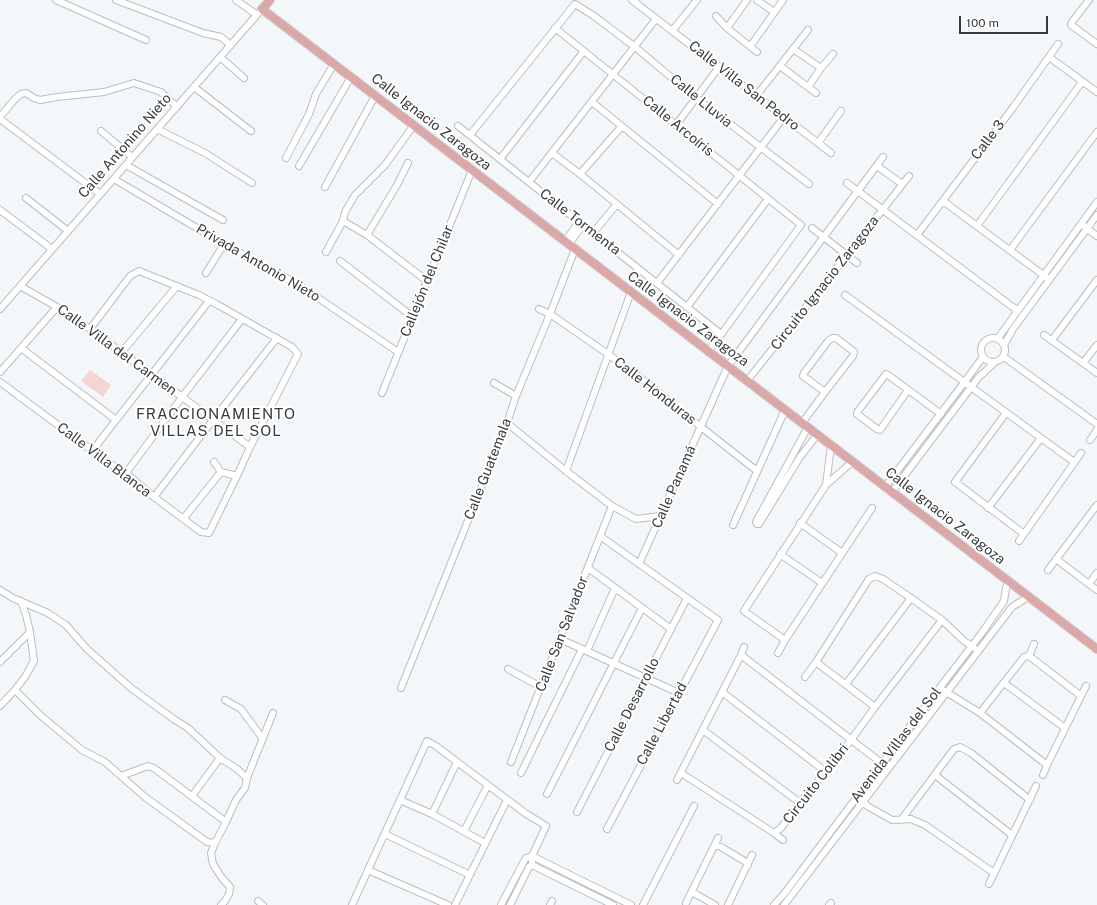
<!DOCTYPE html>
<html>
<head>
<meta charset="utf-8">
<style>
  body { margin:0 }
  #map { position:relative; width:1097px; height:905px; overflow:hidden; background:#f3f7fa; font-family:"Public Sans",sans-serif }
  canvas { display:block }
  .scale { position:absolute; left:959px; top:16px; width:89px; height:18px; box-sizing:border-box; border:2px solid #393b3c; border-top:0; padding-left:5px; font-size:12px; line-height:14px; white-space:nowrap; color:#393b3c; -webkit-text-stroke:3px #fff; paint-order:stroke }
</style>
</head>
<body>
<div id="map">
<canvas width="1097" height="905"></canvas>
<div class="scale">100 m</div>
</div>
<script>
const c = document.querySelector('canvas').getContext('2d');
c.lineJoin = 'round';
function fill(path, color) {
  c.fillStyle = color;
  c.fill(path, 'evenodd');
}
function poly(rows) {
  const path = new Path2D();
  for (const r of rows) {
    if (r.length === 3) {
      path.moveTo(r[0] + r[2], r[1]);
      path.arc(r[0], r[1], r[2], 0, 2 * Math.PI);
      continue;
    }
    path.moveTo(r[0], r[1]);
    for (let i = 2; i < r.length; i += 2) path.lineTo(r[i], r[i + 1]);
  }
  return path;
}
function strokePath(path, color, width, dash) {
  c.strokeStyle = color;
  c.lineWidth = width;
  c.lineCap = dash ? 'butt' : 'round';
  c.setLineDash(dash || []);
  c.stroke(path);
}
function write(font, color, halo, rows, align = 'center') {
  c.font = font + ' "Public Sans",sans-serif';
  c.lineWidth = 4;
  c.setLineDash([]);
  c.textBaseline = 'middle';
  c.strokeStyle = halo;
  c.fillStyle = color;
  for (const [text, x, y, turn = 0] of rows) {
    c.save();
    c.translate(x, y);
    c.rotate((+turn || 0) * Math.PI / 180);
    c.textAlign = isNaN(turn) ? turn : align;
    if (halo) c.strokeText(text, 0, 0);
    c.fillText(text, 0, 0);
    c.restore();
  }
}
fill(poly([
  [90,370,111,385,103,397,81,381]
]), '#f5d5d4');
const minor = poly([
  [56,0,146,40],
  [116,0,203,33,221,37,228,43,230,46],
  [236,0,257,15],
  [632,0,831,153],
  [757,0,774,12],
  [1089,0,1072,22,1071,25,1097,44],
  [716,16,727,28,757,52],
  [555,28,801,225,709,351],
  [727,28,747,0],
  [672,31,697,0],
  [749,45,752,44,783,0],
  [793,49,821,68],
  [220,57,244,78],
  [1049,57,1097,92],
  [780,66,816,93],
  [194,87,251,131],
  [808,87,821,68,833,54],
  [756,96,808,30],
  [592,102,718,204],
  [0,117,15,99,21,94,26,93,34,98,40,100,57,97,104,92,134,83,161,92,177,107],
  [0,119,100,194],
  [676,125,719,67],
  [458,126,721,334],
  [157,129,205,153,252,183],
  [101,131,132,157],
  [470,135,575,4,594,16,635,47,696,98,809,184],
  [818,143,841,111],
  [552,153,580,174,679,255],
  [286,158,309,114,316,94,334,64],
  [500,159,584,51],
  [126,165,223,220],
  [299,166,351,77],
  [877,166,902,184],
  [580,174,621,127],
  [114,179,224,244,299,285,398,352],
  [529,182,656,19],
  [847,183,1018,311],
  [325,187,375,96],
  [26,198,68,231],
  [943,201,1046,277],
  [0,210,52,249],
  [343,221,367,235,427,281],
  [977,226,1082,82],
  [1084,226,1097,236],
  [812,228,857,263],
  [593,233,617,204],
  [367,235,397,185,408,163],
  [917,235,1012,109,1058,44],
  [565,241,579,222],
  [569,244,583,225],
  [1010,250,1097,132],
  [326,252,343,221,345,212,355,195,385,165,414,125],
  [340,261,413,317],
  [206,273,224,244],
  [657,283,784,117],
  [20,286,57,307,90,329,250,447],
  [845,295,1074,462],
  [687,307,768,199],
  [0,309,262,9],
  [539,309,550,314,608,354,650,385,701,427,757,471],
  [1044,335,1097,373],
  [993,350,12],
  [998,338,1097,202],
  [1052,340,1097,280],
  [1004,345,1013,329,1097,215],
  [21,348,116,420],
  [121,353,177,286],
  [1004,357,1097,424],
  [1083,363,1097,345],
  [0,372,57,307],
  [747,381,847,255,909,176],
  [0,382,109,463,126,473,154,497,201,532,209,533,237,476,250,447,298,354,292,347,218,305,199,295,139,271,130,276,90,329],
  [494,383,516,396],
  [908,390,880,430,877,429,857,414,858,411,886,374,888,375,941,414],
  [382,393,472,170],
  [1006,413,955,482,1024,534],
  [507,423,566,471,612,506,636,519,660,516],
  [802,423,825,392,853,356,854,352,853,351,836,338,833,338,829,340,804,373,803,376,825,392],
  [808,427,756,522,757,524,759,524,800,457,817,435],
  [1090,440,1097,430],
  [92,451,209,301],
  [214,462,221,472],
  [566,471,631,292],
  [221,472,237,476],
  [126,473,182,397,242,319],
  [826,485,831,446],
  [885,487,960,388,983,357],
  [892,492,978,378,995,362],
  [154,497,213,420,277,338],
  [988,508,1041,438],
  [183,519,221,472],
  [800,523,842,553],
  [733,525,785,410],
  [600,536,718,620,607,829],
  [1019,541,1081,453],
  [780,554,822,583],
  [1056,559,1097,590],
  [639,564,728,366,883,157],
  [588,568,671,629],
  [1048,570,1097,505],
  [1089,584,1097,573],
  [0,590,13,598,48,613,66,625,87,649,131,688,175,720,188,728,220,758,237,769,247,778,245,788,236,800,226,822,215,843,211,853,213,864,222,878,230,887,229,894,225,901,221,905],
  [21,601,26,615,30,632,34,661,25,677,15,690,40,715,82,750,105,762,145,797,207,842,215,843],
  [560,639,679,693],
  [785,640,744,611,826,485,852,462],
  [587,651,615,588],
  [778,653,785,640,872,508],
  [741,655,884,765],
  [1029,656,1081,696],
  [1029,656,1034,644],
  [0,662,30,632],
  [816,662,875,707],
  [508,669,541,687],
  [805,677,816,662,869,579,875,576,883,579,911,598,942,620,963,640,974,648],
  [1004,683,1065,728],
  [846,684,911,598],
  [401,688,507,423,516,396,550,314,575,249],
  [943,690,980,713,1047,765],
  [722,692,825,771],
  [225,700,241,709,263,739],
  [0,706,15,690],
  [980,713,1024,657,1029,656],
  [703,730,800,803],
  [511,762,612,506],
  [521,773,582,649],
  [681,773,774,833,783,840],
  [935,775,1012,835],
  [1043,775,1047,765,1086,686],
  [121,776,148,766,154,768,226,822],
  [247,778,273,713],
  [677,780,741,655,744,647],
  [547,794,642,608],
  [192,796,220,758],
  [400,800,432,814,485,843],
  [859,800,869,807,892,820,911,819,925,825,994,873],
  [577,812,687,598],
  [432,814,457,762],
  [901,820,954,749,960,747,971,753,1030,800],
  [464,831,488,785],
  [774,833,781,828,800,803,851,740,875,707,942,620],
  [385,834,470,875],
  [715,845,721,847,746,862,748,865],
  [532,856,631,905],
  [532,865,613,905],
  [368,870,448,905],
  [989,884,1036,786],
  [692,892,715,905],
  [258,901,263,905],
  [686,903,718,838],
  [352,905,427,741,436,746,525,813,546,826,532,856,532,865],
  [455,905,507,800],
  [501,905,523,863,526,858,532,856],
  [510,905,529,867,532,865],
  [550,905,552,901],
  [643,905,694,806],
  [728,905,752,855],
  [774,905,784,894,908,729,981,634,1004,601,1006,588,1008,581],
  [784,905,1012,607,1028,597],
  [829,905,831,903]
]);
const major = poly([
  [270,0,262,9,1097,649]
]);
strokePath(minor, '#babec1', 8);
strokePath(major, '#d3d4d4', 10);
strokePath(minor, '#fff', 6);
strokePath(major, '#daa8a9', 8);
write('14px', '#393b3c', '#fff', [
  ["Calle Villa San Pedro",744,86,38],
  ["Calle Lluvia",701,101,39],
  ["Calle Ignacio Zaragoza",431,122,38],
  ["Calle Arcoíris",678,126,39],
  ["Calle 3",988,140,-53],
  ["Calle Antonino Nieto",125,146,-49],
  ["Calle Tormenta",580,222,38],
  ["Privada Antonio Nieto",258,263,30],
  ["Callejón del Chilar",427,281,-68],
  ["Circuito Ignacio Zaragoza",825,283,-52],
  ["Calle Ignacio Zaragoza",688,319,37],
  ["Calle Villa del Carmen",117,350,36],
  ["Calle Honduras",655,391,38],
  ["Calle Villa Blanca",104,460,37],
  ["Calle Guatemala",488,469,-69],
  ["Calle Panamá",674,487,-66],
  ["Calle Ignacio Zaragoza",945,516,38],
  ["Calle San Salvador",562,634,-69],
  ["Calle Desarrollo",632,705,-63],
  ["Calle Libertad",662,724,-62],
  ["Avenida Villas del Sol",896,745,-53],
  ["Circuito Colibri",816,784,-52]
]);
c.letterSpacing = '1px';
write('15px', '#393b3c', '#fff', [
  ["FRACCIONAMIENTO",216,414],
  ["VILLAS DEL SOL",216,431]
]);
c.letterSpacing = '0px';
</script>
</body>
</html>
